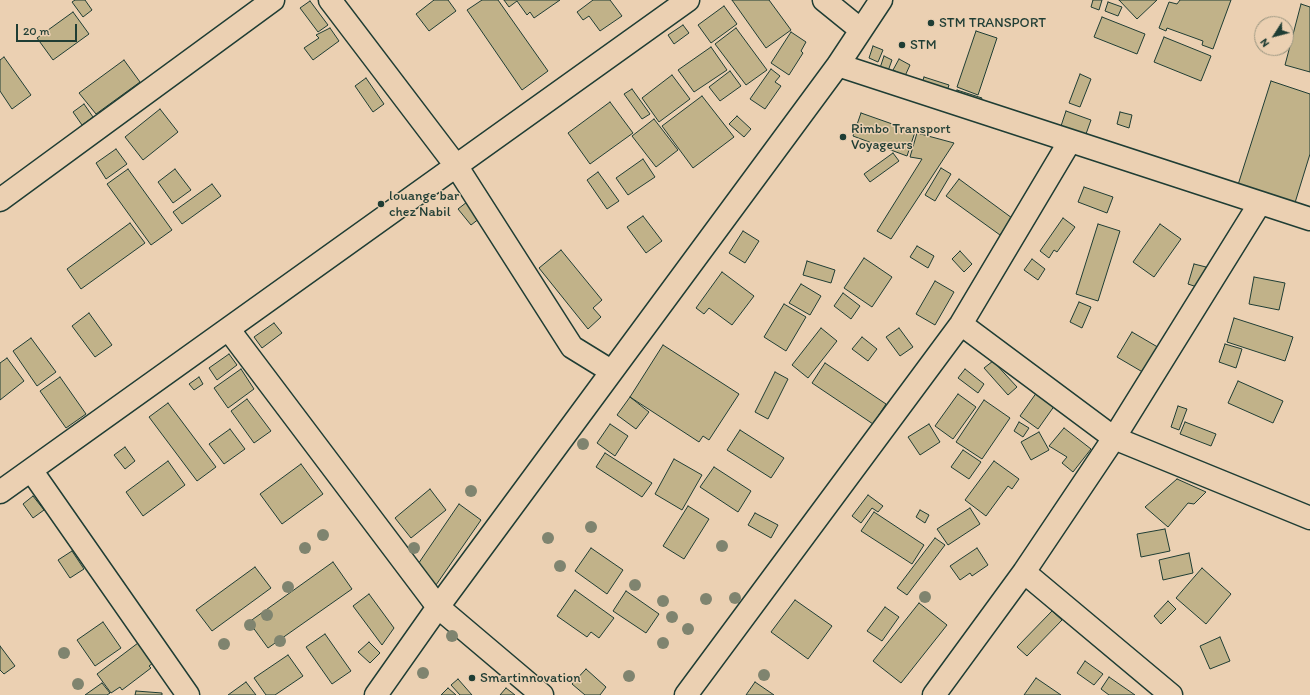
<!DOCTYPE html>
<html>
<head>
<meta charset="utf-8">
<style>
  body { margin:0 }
  #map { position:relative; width:1310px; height:695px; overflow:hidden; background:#ebd0b2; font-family:Itim,sans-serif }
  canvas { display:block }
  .north { position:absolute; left:1254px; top:16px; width:40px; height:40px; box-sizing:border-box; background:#ebd0b2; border:1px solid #999580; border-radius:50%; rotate:234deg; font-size:11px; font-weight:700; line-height:16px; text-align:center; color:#1f3d34 }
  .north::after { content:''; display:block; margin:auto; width:14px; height:18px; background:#1f3d34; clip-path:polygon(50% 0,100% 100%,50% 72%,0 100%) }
  .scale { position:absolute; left:16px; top:24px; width:61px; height:18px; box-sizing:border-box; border:2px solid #1f3d34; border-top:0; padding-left:5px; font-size:12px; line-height:14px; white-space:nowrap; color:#1f3d34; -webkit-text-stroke:3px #ebd0b2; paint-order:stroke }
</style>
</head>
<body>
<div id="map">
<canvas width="1310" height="695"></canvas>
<div class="north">N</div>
<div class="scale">20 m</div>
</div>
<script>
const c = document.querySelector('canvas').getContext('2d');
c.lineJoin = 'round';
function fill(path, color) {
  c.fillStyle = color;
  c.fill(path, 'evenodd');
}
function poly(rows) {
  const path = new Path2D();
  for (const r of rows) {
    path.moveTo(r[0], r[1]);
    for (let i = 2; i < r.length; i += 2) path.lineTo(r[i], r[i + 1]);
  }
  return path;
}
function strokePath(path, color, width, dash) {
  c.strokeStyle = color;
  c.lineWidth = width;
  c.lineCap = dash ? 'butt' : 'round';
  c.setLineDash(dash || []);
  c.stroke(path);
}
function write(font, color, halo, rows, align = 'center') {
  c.font = font + ' Itim,sans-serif';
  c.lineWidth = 3;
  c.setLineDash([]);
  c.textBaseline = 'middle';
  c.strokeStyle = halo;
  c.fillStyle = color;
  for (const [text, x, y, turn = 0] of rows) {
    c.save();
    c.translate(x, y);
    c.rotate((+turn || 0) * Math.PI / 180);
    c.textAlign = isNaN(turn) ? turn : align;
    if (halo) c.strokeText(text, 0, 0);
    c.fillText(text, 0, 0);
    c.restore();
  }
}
const building = poly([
  [75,0,85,0,92,10,83,17,72,2,75,0],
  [434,0,448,0,456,11,429,31,416,14,434,0],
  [482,0,498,0,548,71,522,90,467,10,482,0],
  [504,0,560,0,534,18,530,12,527,15,517,1,509,7,504,0],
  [593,0,610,0,622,16,600,31,589,16,583,20,577,12,593,0],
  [732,0,769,0,791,30,766,48,732,0],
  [1093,0,1102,0,1099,10,1091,7,1093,0],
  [1119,0,1157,0,1137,19,1119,0],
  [1180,0,1231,0,1213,49,1202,45,1203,41,1167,28,1166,31,1159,28,1169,2,1177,4,1180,0],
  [310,1,328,25,318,32,300,8,310,1],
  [1108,2,1122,7,1118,16,1105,11,1108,2],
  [1301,4,1310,7,1310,72,1285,65,1301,4],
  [724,6,737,24,711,43,698,25,724,6],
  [73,12,89,34,53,60,37,38,73,12],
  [1102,17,1145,34,1137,54,1094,37,1102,17],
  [683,25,689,33,674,44,668,35,683,25],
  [330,28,339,41,313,60,304,48,319,38,316,35,330,28],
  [736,28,767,70,746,85,715,44,736,28],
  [976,31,997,38,978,95,957,87,976,31],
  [791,32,806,42,801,51,803,53,789,75,771,63,791,32],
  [1164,37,1211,56,1201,81,1154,62,1164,37],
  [873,46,883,50,878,62,869,58,873,46],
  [711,47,727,70,694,92,678,70,711,47],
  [884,56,892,60,888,71,880,68,884,56],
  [4,57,31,95,12,109,0,91,0,60,4,57],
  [899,59,910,65,905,76,893,70,899,59],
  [124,60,140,82,96,114,79,93,124,60],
  [771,69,780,76,775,82,781,86,765,109,750,99,771,69],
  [730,71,741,86,720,101,709,87,730,71],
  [1080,74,1091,79,1080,107,1069,103,1080,74],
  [672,75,690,99,659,122,642,98,672,75],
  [924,77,949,85,946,94,921,86,924,77],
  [366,78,384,104,373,112,355,86,366,78],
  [1271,81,1310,94,1310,154,1294,206,1237,188,1271,81],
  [632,89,650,114,642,119,624,94,632,89],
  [957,90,982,98,978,109,954,100,957,90],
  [702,96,734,137,693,168,662,126,702,96],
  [610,102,633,133,590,164,568,133,610,102],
  [84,104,93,117,82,125,73,112,84,104],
  [160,109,178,132,143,160,125,137,160,109],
  [1066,111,1091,120,1086,134,1061,126,1066,111],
  [1120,112,1132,115,1129,128,1117,124,1120,112],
  [861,113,915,132,907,156,853,136,861,113],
  [737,116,751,129,744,137,729,124,737,116],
  [654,119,678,150,656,167,632,136,654,119],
  [917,133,954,143,891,239,877,231,922,159,910,157,917,133],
  [116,149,127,164,106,179,96,163,116,149],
  [893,153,899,161,870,182,864,174,893,153],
  [643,159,655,177,628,195,616,178,643,159],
  [941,168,951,174,935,201,925,195,941,168],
  [128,169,172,230,151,245,107,184,128,169],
  [175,169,191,190,173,203,158,182,175,169],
  [598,172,619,201,607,209,587,180,598,172],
  [959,179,1012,218,1000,235,946,196,959,179],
  [212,184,221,196,182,224,173,212,212,184],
  [1084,187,1113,197,1107,213,1078,202,1084,187],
  [467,202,480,218,471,225,458,209,467,202],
  [643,216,662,241,646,253,627,227,643,216],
  [1063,218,1075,227,1057,252,1054,250,1049,258,1040,251,1063,218],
  [130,223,145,243,81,289,67,269,130,223],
  [1098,224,1120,231,1098,301,1076,294,1098,224],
  [1160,224,1181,239,1154,277,1133,262,1160,224],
  [743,231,759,241,745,263,729,253,743,231],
  [917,246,934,256,928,268,910,257,917,246],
  [561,250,602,300,593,308,601,317,588,329,539,268,561,250],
  [960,251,972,264,964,272,952,259,960,251],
  [864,258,892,277,872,307,844,288,864,258],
  [1032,259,1045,269,1038,280,1024,270,1032,259],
  [807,261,835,270,831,283,803,275,807,261],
  [1194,264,1206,267,1200,288,1188,284,1194,264],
  [722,272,754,296,732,325,709,308,704,314,696,308,722,272],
  [1254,277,1285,283,1279,310,1249,304,1254,277],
  [935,281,954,292,935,325,916,314,935,281],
  [801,284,821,296,810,315,789,303,801,284],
  [843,293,860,306,851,319,834,306,843,293],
  [1079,302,1091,307,1082,328,1070,322,1079,302],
  [784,304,806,317,786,351,764,337,784,304],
  [89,313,112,345,95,357,72,326,89,313],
  [1234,318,1293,337,1285,361,1227,342,1234,318],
  [274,323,282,333,262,348,254,337,274,323],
  [821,328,837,341,808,378,792,365,821,328],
  [899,328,913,347,900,356,886,337,899,328],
  [1132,332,1161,349,1146,374,1117,357,1132,332],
  [862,337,877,349,868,361,852,349,862,337],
  [31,338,56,372,37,386,13,351,31,338],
  [1225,344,1242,349,1236,368,1219,362,1225,344],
  [663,345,739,394,709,440,703,436,699,442,630,397,663,345],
  [229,354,237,365,217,380,209,368,229,354],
  [7,358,24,381,0,400,0,363,7,358],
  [993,361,1017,387,1008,395,984,368,993,361],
  [825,363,886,404,873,424,812,383,825,363],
  [241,369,254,389,228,408,214,388,241,369],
  [965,369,984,384,978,393,958,378,965,369],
  [775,372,788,379,768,419,755,412,775,372],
  [60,377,86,414,66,428,40,391,60,377],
  [199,377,203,384,194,390,189,384,199,377],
  [1238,381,1283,401,1273,423,1228,403,1238,381],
  [1037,392,1055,405,1038,429,1020,416,1037,392],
  [958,394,976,407,953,439,935,426,958,394],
  [630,397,649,412,636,429,617,415,630,397],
  [247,399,271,431,254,443,231,411,247,399],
  [984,400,1010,418,982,459,956,442,984,400],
  [168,403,216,467,197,481,149,417,168,403],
  [1178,406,1187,409,1179,430,1171,427,1178,406],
  [1019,422,1029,428,1023,437,1014,431,1019,422],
  [1185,422,1216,434,1211,446,1180,434,1185,422],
  [610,424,628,436,615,456,597,443,610,424],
  [929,424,940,442,920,455,908,437,929,424],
  [1064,428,1091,449,1073,472,1062,463,1067,457,1049,446,1064,428],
  [230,429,245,449,224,464,209,444,230,429],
  [740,430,784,458,771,478,727,450,740,430],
  [1039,432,1049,450,1031,460,1021,442,1039,432],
  [125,447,135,461,125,469,114,455,125,447],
  [963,450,981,462,969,479,951,467,963,450],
  [605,453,652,483,642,497,596,467,605,453],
  [674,459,702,475,682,510,655,494,674,459],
  [168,461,185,485,143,516,126,492,168,461],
  [994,461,1019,479,1012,489,1008,486,986,516,965,500,994,461],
  [301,464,323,494,282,524,260,494,301,464],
  [714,467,751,491,738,512,700,487,714,467],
  [1177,479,1206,492,1194,504,1188,503,1168,527,1145,507,1177,479],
  [430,489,446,510,411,538,395,518,430,489],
  [868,495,883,506,878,512,872,508,861,523,852,516,868,495],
  [33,496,44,510,33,518,23,504,33,496],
  [459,504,481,520,436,585,414,570,459,504],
  [688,506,709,519,684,559,663,546,688,506],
  [970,508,980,524,948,545,937,529,970,508],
  [920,510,929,515,925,523,916,517,920,510],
  [874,512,924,545,912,564,861,531,874,512],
  [755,513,778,525,771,538,748,525,755,513],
  [1165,529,1170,551,1141,557,1137,534,1165,529],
  [935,538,945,545,907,595,897,588,935,538],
  [591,548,623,570,607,594,575,571,591,548],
  [977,548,988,565,972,576,970,573,960,580,950,566,977,548],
  [72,551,84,569,70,578,58,560,72,551],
  [1189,553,1193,573,1163,580,1159,560,1189,553],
  [333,562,352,589,268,648,249,622,333,562],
  [255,567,271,588,212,631,196,610,255,567],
  [1202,568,1231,594,1206,624,1176,598,1202,568],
  [575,590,614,618,599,638,591,632,587,637,557,616,575,590],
  [626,591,659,614,646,633,613,611,626,591],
  [369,594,394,628,382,645,353,606,369,594],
  [795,600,832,626,808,659,771,632,795,600],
  [1168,601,1176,609,1161,624,1154,616,1168,601],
  [919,603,947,625,901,683,873,661,919,603],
  [885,607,899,617,882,641,867,631,885,607],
  [1052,611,1062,620,1027,656,1017,647,1052,611],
  [103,622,121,648,95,666,77,640,103,622],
  [325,634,351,671,332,684,306,647,325,634],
  [1220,637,1230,661,1210,669,1200,646,1220,637],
  [369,642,380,653,370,663,358,652,369,642],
  [138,643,153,663,149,666,151,668,122,690,120,687,111,693,97,674,138,643],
  [0,646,15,666,4,674,0,670,0,646],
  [288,655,303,676,275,695,266,695,254,678,288,655],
  [1085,661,1103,674,1094,685,1077,673,1085,661],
  [586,669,606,687,600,695,585,695,572,684,586,669],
  [1109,677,1135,695,1109,695,1101,689,1109,677],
  [1036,678,1061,695,1024,695,1036,678],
  [458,679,472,695,460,695,451,685,458,679],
  [246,682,256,695,228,695,246,682],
  [755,682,774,695,746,695,755,682],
  [102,683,110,693,107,695,85,695,102,683],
  [448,688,456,695,441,695,448,688],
  [506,688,515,695,500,695,506,688],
  [136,691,162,693,162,695,135,695,136,691]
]);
fill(building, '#c1b289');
strokePath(building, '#1f3d34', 1);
const minor = poly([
  [330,0,457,167,572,347,611,371],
  [824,0,861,30],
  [838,65,1310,219],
  [0,200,273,0],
  [961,324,1114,438,1310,518],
  [229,330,438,607,542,695],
  [31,470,188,695],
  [0,492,688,0],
  [1024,572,1171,695],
  [376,695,438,607,838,65,881,0],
  [686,695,961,324,1070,141],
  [934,695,1024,572,1114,438,1260,203]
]);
strokePath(minor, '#1f3d34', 25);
strokePath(minor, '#ebd0b2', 22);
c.fillStyle = '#7f846f';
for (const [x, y] of [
  [583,444],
  [471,491],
  [591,527],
  [323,535],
  [548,538],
  [722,546],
  [305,548],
  [414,548],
  [560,566],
  [635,585],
  [288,587],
  [925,597],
  [735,598],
  [706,599],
  [663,601],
  [267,615],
  [672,617],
  [250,625],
  [688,629],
  [452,636],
  [280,641],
  [663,643],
  [224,644],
  [64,653],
  [423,673],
  [764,675],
  [629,676],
  [78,684]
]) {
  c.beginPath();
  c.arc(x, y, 6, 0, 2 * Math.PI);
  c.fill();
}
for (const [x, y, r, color] of [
  [931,23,4,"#1f3d34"],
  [902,45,4,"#1f3d34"],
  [843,137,4,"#1f3d34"],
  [381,204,4,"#1f3d34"],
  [472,678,4,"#1f3d34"]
]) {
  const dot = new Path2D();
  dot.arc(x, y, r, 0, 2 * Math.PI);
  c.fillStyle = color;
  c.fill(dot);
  strokePath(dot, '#ebd0b2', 1.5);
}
write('14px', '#1f3d34', '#ebd0b2', [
  ["STM TRANSPORT",939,23],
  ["STM",910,45],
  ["Rimbo Transport",851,129],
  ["Voyageurs",851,145],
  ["louange bar",389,196],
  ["chez Nabil",389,212],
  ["Smartinnovation",480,678]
], 'left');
</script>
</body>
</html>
